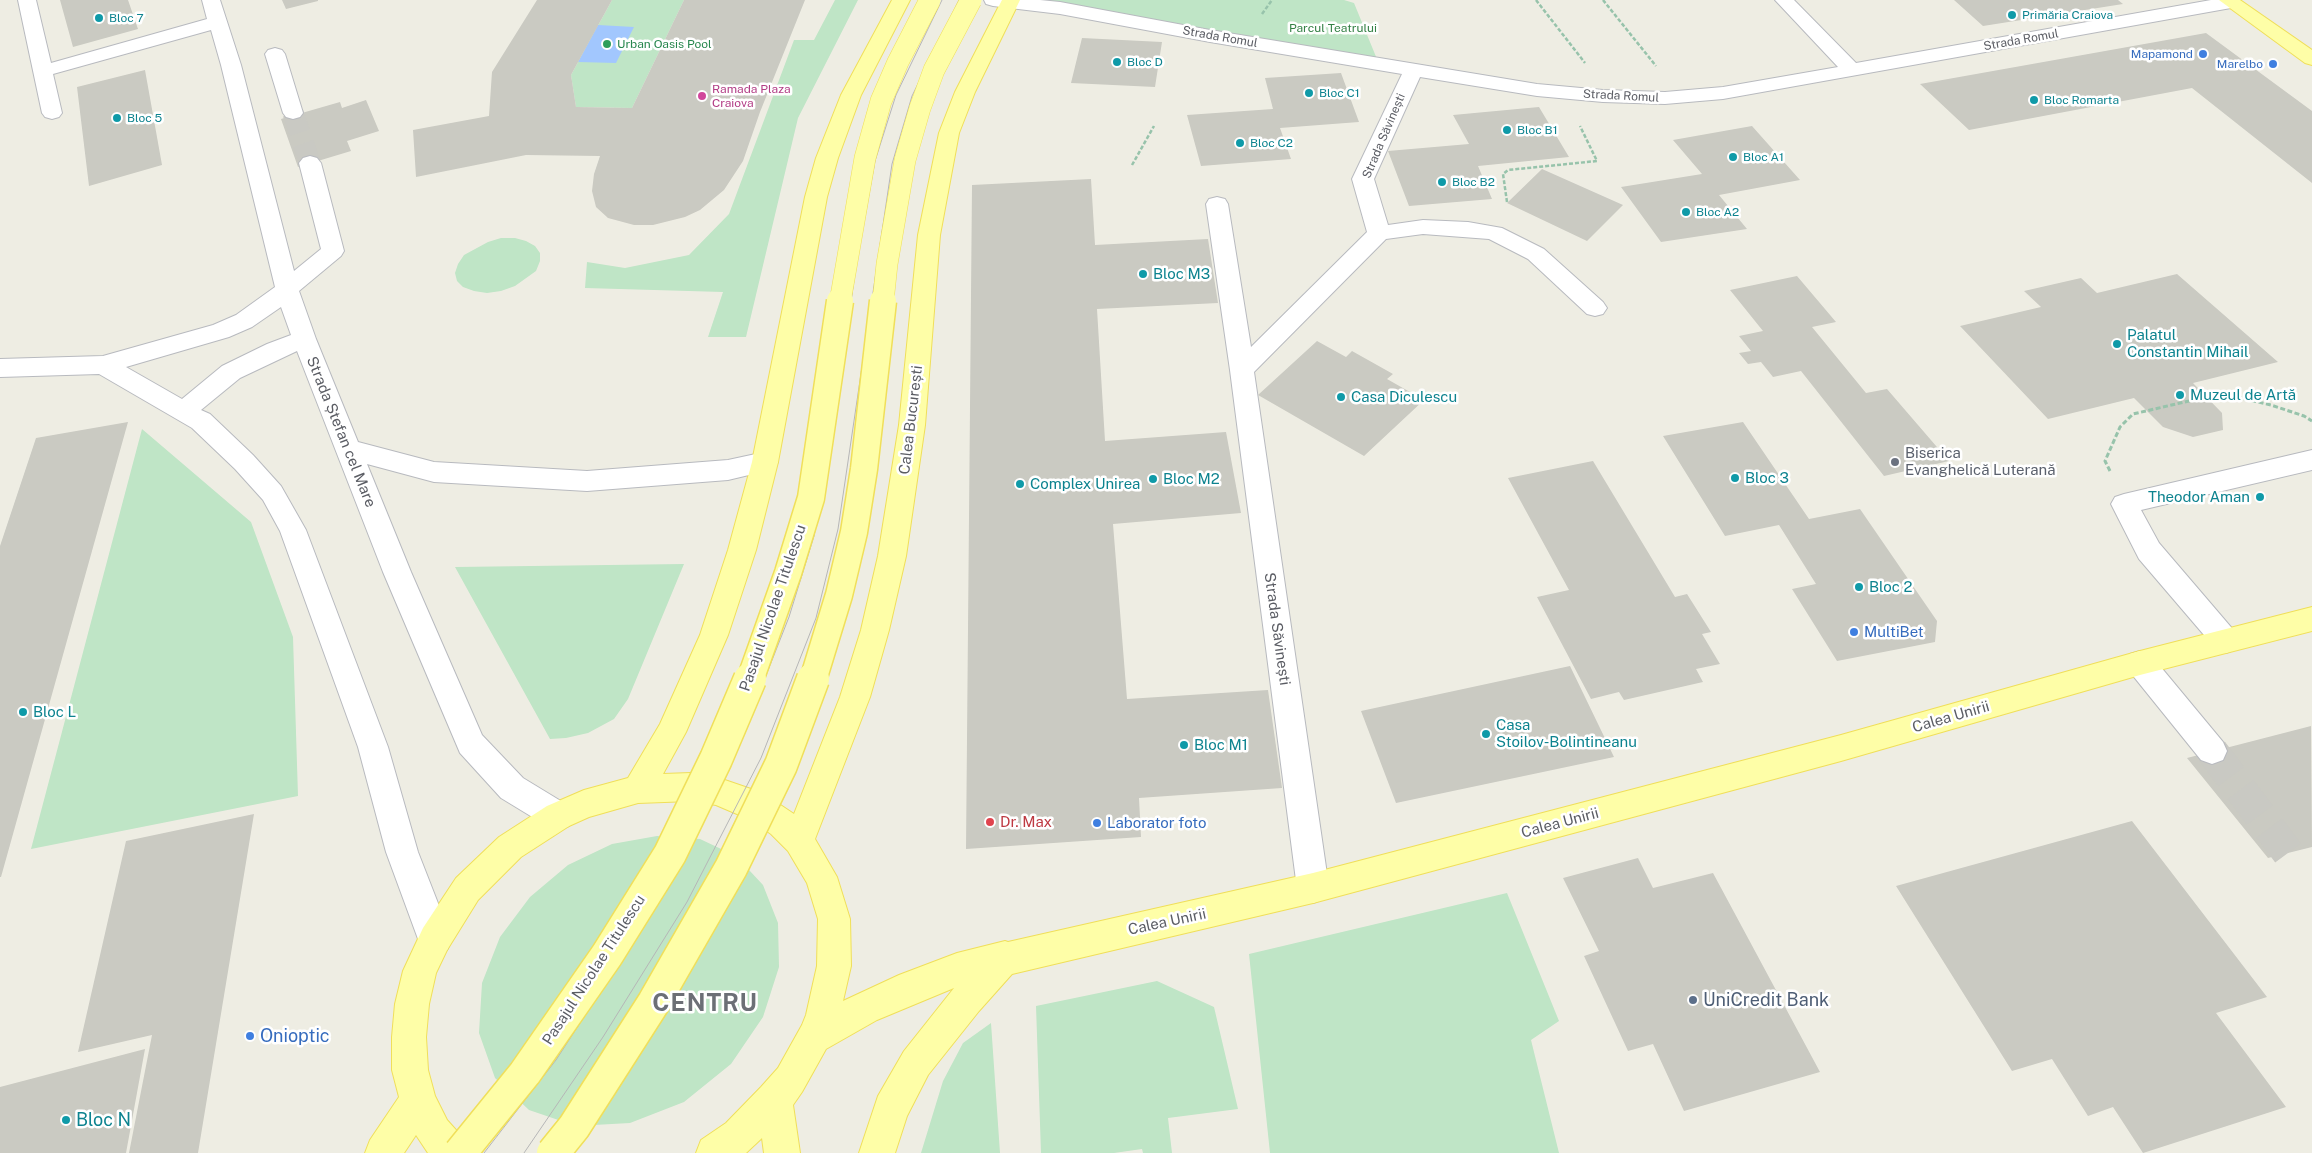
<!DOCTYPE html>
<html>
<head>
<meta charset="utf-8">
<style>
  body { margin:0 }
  canvas { display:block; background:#eeede3 }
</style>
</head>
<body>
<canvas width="2312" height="1153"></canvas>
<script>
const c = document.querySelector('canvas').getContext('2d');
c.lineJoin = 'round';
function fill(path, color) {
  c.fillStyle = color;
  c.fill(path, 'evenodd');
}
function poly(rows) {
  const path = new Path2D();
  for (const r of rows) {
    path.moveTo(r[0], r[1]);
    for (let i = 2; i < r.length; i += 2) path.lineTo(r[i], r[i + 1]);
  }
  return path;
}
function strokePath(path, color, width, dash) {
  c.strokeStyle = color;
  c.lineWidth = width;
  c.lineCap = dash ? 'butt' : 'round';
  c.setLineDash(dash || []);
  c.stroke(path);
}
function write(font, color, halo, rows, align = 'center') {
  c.font = font + ' "Public Sans",sans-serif';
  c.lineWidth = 5;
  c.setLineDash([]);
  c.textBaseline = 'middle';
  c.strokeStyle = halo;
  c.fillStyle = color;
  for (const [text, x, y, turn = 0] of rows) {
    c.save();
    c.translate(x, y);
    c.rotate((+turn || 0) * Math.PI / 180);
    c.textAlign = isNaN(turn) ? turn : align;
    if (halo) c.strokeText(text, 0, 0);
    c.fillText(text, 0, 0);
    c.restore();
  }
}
fill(poly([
  [612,0,684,0,632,108,576,107,571,75],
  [835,0,858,0,798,118,746,337,708,337,723,292,585,288,587,262,625,268,689,255,729,214,794,40,814,40],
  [1040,0,1344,0,1354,3,1379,64,1038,5],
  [501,238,515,238,526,241,535,246,540,253,540,261,536,271,515,286,501,291,487,293,474,291,463,287,457,281,455,273,458,264,464,255,488,242],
  [142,429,251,522,293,637,298,796,31,849],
  [684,564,628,699,614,719,588,733,566,738,550,739,455,567],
  [657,836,700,839,736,856,763,885,778,923,779,967,763,1017,731,1064,684,1102,630,1123,576,1126,529,1110,495,1078,479,1033,482,983,500,937,530,897,568,865,612,844],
  [1507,893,1559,1021,1531,1040,1559,1153,1270,1153,1249,954],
  [1157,981,1214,1007,1238,1109,1168,1118,1172,1153,1143,1153,1142,1149,1114,1153,1041,1153,1036,1006],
  [991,1023,1000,1153,921,1153,943,1081,963,1043]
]), '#bfe5c6');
fill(poly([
  [598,25,634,27,616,63,578,62]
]), '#a2c7fe');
fill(poly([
  [60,0,128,0,138,29,73,47],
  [282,0,318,0,318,1,286,9],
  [537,0,612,0,571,75,576,107,632,108,684,0,805,0,760,112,743,161,724,190,700,210,685,217,653,225,634,225,608,218,596,207,592,191,594,174,600,156,526,155,416,177,413,130,489,116,492,72],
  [1954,0,2118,0,2123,4,1983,26],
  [2206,33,2312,111,2312,183,2192,88,1969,130,1920,84],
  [1082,38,1162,42,1155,87,1071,83],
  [145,70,162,165,89,186,77,87],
  [1341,73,1359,122,1280,128,1291,159,1201,166,1187,115,1273,109,1265,78],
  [366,100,379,131,347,141,351,151,298,167,281,119,340,102,342,108],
  [1539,107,1569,157,1478,166,1492,199,1409,206,1388,151,1469,144,1453,115],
  [1752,126,1800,180,1719,195,1747,229,1661,242,1621,187,1702,174,1673,140],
  [1542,169,1623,205,1587,241,1507,203],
  [1091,179,1095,245,1208,239,1218,303,1097,309,1105,441,1226,432,1241,513,1113,524,1127,699,1268,690,1282,788,1139,798,1141,837,966,849,972,185],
  [2177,274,2278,362,2193,383,2222,413,2223,430,2193,437,2163,427,2134,398,2048,419,1960,326,2041,307,2024,291,2081,278,2097,293],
  [1797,276,1836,322,1812,327,1866,393,1887,389,1949,461,1884,476,1801,371,1773,377,1761,362,1748,364,1739,353,1751,351,1739,336,1763,331,1730,290],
  [1317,341,1346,357,1352,351,1393,374,1387,379,1424,400,1364,456,1258,395],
  [128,422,1,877,0,877,0,546,36,438],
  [1743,422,1809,519,1860,509,1937,621,1935,642,1837,661,1792,589,1816,584,1779,525,1725,536,1663,436],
  [1593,461,1675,597,1687,594,1711,632,1702,634,1720,664,1696,669,1703,682,1624,700,1619,692,1591,699,1537,597,1569,590,1508,478],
  [1570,666,1614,757,1396,803,1361,711],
  [2311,726,2312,847,2268,858,2187,758],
  [254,814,198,1153,129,1153,152,1035,78,1052,126,841],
  [2132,821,2267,997,2216,1013,2286,1107,2143,1153,2113,1107,2088,1116,2052,1059,2012,1071,1896,886],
  [1638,858,1653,888,1713,873,1820,1072,1684,1111,1653,1044,1628,1051,1584,956,1599,951,1563,878],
  [145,1049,126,1153,0,1153,0,1087]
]), '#cacac2');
strokePath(poly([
  [293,113,310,163]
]), '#c9c9c3', 21, [21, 11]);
strokePath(poly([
  [2212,751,2288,853]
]), '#c9c9c3', 32, [32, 16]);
const minor = poly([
  [18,0,36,0,51,63,207,19,202,0,220,0,241,65,294,271,321,249,299,163,303,158,310,156,317,158,321,163,344,251,341,256,299,291,316,339,358,442,434,462,587,471,728,460,765,452,774,455,778,462,774,469,728,480,587,491,434,482,367,464,411,572,482,735,523,778,569,806,574,816,569,826,558,830,547,826,501,798,460,753,383,572,297,351,240,378,201,410,210,414,253,455,281,486,306,530,388,747,418,852,452,939,447,950,435,955,423,950,418,939,386,852,358,747,280,531,263,500,235,469,192,428,99,374,0,377,0,359,103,356,213,325,236,315,275,287,221,65,211,30,53,74,62,113,59,117,52,119,45,117,42,113,18,0],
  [281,307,291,335,267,344,222,366,182,399,126,367,229,337,252,327,281,307],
  [984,0,1040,0,1060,2,1210,30,1537,84,1603,90,1665,92,1723,87,1838,67,1775,0,1794,0,1856,63,2211,0,2239,0,2240,2,2238,6,2231,8,1723,99,1665,104,1603,102,1537,96,1420,77,1374,179,1388,225,1423,220,1468,222,1502,228,1544,249,1603,302,1607,308,1603,314,1595,316,1587,314,1528,259,1489,239,1423,234,1386,239,1254,372,1329,888,1324,899,1313,903,1302,899,1297,888,1230,370,1206,204,1209,199,1217,197,1225,199,1228,204,1251,347,1367,232,1352,179,1402,74,1210,42,1060,14,993,6,986,4,984,0],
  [275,48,282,50,285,54,303,113,300,117,293,119,286,117,283,113,265,54,268,50,275,48],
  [2312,450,2312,470,2141,510,2159,543,2236,633,2240,641,2236,649,2226,653,2216,649,2139,559,2111,504,2115,497,2124,494,2312,450],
  [2140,651,2150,654,2223,742,2227,751,2223,760,2212,764,2201,760,2130,672,2126,663,2130,654,2140,651]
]);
const major = poly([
  [892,0,910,0,861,95,838,158,827,197,778,462,756,550,728,635,686,732,663,774,691,773,716,777,751,789,773,800,794,814,840,697,861,630,878,556,899,425,918,235,939,133,955,92,1002,0,1020,0,975,92,959,133,940,235,925,425,906,556,889,630,870,697,815,839,837,877,850,919,851,966,843,1001,899,975,957,953,1005,941,1008,942,1313,873,1841,735,2140,651,2312,607,2312,631,2140,675,1841,761,1313,903,1012,974,979,1011,928,1075,907,1116,895,1153,859,1153,878,1096,904,1051,954,988,877,1020,826,1049,802,1092,793,1105,800,1153,764,1153,762,1138,746,1153,696,1153,701,1140,726,1123,761,1087,778,1068,802,1025,806,1015,817,966,818,919,807,883,788,851,771,834,751,820,716,805,691,801,638,803,589,817,569,826,521,857,478,900,447,950,436,973,429,1004,426,1037,428,1070,435,1096,447,1120,465,1140,470,1153,428,1153,416,1135,404,1153,365,1153,370,1140,399,1097,392,1070,392,1037,395,1004,403,971,423,928,456,878,499,837,547,806,584,790,628,778,660,724,700,635,728,550,752,462,805,197,816,158,841,95,892,0],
  [2219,0,2240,0,2312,50,2312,65,2305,63,2219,0]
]);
strokePath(minor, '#b8babf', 2);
strokePath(major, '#f0df5a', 2);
strokePath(poly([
  [1536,0,1585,63],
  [1603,0,1656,66],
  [1262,14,1272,0],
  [1132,165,1154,126],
  [1507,202,1503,174,1508,170,1597,161,1580,126]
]), '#97c3ab', 2.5, [4, 2]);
strokePath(poly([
  [2110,471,2105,461,2120,427,2133,414,2206,397,2232,396,2271,405,2304,416,2312,421]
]), '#97c3ab', 3, [5, 2.5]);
fill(minor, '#fff');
fill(major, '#fefea7');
strokePath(poly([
  [484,1153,556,1060,654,909,741,739,789,617,814,536,830,454,856,265,875,161,896,95,942,0],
  [524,1153,603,1037,687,902,761,758,816,618,838,529,892,164,912,96,959,0]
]), '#b6b6b7', 1);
const majorBridgeFar2 = poly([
  [840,302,865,158,881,101,898,62,930,0],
  [883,302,887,264,905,160,920,108,934,70,971,0]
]);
const majorBridgeFar1 = poly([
  [750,680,788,573,811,498,840,301],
  [813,680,839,595,854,532,864,469,883,301]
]);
const majorBridge = poly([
  [460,1153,525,1073,607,955,670,854,716,759,750,679],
  [553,1153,574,1127,654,1002,731,868,781,765,813,679]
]);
strokePath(majorBridgeFar2, '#f0df5a', 22, []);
strokePath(majorBridgeFar1, '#f0df5a', 29, []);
strokePath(majorBridge, '#f0df5a', 35, []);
strokePath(majorBridgeFar2, '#fefea7', 21);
strokePath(majorBridgeFar1, '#fefea7', 26);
strokePath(majorBridge, '#fefea7', 32);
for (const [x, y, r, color] of [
  [2012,15,5,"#0f9aa8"],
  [99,18,5,"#0f9aa8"],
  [607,44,5,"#2e9e5b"],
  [2203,54,5,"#3f7fe0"],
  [1117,62,5,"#0f9aa8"],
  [2273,64,5,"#3f7fe0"],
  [1309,93,5,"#0f9aa8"],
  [702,96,5,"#d1479c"],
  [2034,100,5,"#0f9aa8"],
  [117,118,5,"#0f9aa8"],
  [1507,130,5,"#0f9aa8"],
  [1240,143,5,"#0f9aa8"],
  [1733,157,5,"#0f9aa8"],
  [1442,182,5,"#0f9aa8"],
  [1686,212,5,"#0f9aa8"],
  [1143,274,5,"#0f9aa8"],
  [2117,344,5,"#0f9aa8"],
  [2180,395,5,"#0f9aa8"],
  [1341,397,5,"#0f9aa8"],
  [1895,462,5,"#6b7280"],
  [1735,478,5,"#0f9aa8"],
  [1153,479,5,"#0f9aa8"],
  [1020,484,5,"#0f9aa8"],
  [2260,497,5,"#0f9aa8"],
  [1859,587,5,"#0f9aa8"],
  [1854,632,5,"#3f7fe0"],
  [23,712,5,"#0f9aa8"],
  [1486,734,5,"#0f9aa8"],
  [1184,745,5,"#0f9aa8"],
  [990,822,5,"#e0444e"],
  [1097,823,5,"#3f7fe0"],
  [1693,1000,5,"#5c6f8a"],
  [250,1036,5,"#3f7fe0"],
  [66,1120,5,"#0f9aa8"]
]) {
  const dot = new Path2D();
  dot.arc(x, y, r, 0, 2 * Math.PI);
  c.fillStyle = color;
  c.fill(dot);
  strokePath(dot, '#fff', 2);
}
write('12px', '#0d838f', '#fff', [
  ["Primăria Craiova",2022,15],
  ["Bloc 7",109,18],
  ["Bloc D",1127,62],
  ["Bloc C1",1319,93],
  ["Bloc Romarta",2044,100],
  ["Bloc 5",127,118],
  ["Bloc B1",1517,130],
  ["Bloc C2",1250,143],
  ["Bloc A1",1743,157],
  ["Bloc B2",1452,182],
  ["Bloc A2",1696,212]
], 'left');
write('12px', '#348145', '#fff', [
  ["Parcul Teatrului",1333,28]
]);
write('12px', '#5b5d64', '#fff', [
  ["Strada Romul",1220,37,10],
  ["Strada Romul",2021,40,-10],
  ["Strada Romul",1621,96,3],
  ["Strada Săvinești",1384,136,-67]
]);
write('12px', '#27864d', '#fff', [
  ["Urban Oasis Pool",617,44]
], 'left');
write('12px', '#366cbe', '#fff', [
  ["Mapamond",2193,54],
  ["Marelbo",2263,64]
], 'right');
write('12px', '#b23c85', '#fff', [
  ["Ramada Plaza",712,89],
  ["Craiova",712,103]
], 'left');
write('15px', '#0d838f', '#fff', [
  ["Bloc M3",1153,274],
  ["Palatul",2127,335],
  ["Constantin Mihail",2127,352],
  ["Muzeul de Artă",2190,395],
  ["Casa Diculescu",1351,397],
  ["Bloc 3",1745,478],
  ["Bloc M2",1163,479],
  ["Complex Unirea",1030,484],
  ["Theodor Aman",2250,497,"right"],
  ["Bloc 2",1869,587],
  ["Bloc L",33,712],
  ["Casa",1496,725],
  ["Stoilov-Bolintineanu",1496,742],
  ["Bloc M1",1194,745]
], 'left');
write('15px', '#5b5d64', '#fff', [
  ["Calea București",911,420,-83],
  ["Strada Ștefan cel Mare",341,432,68],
  ["Pasajul Nicolae Titulescu",773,608,-71],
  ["Strada Săvinești",1277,629,82],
  ["Calea Unirii",1951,717,-16],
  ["Calea Unirii",1560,823,-15],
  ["Calea Unirii",1167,922,-12],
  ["Pasajul Nicolae Titulescu",594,970,-57]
]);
write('15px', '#5b616d', '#fff', [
  ["Biserica",1905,453],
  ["Evanghelică Luterană",1905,470]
], 'left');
write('15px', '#366cbe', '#fff', [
  ["MultiBet",1864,632],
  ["Laborator foto",1107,823]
], 'left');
write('15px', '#be3a42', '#fff', [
  ["Dr. Max",1000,822]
], 'left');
write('18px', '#4e5e75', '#fff', [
  ["UniCredit Bank",1703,1000]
], 'left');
write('18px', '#366cbe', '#fff', [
  ["Onioptic",260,1036]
], 'left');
write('18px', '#0d838f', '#fff', [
  ["Bloc N",76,1120]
], 'left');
c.letterSpacing = '1px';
write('bold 24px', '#6c6f76', '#fff', [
  ["CENTRU",705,1004]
]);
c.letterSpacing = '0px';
</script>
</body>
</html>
